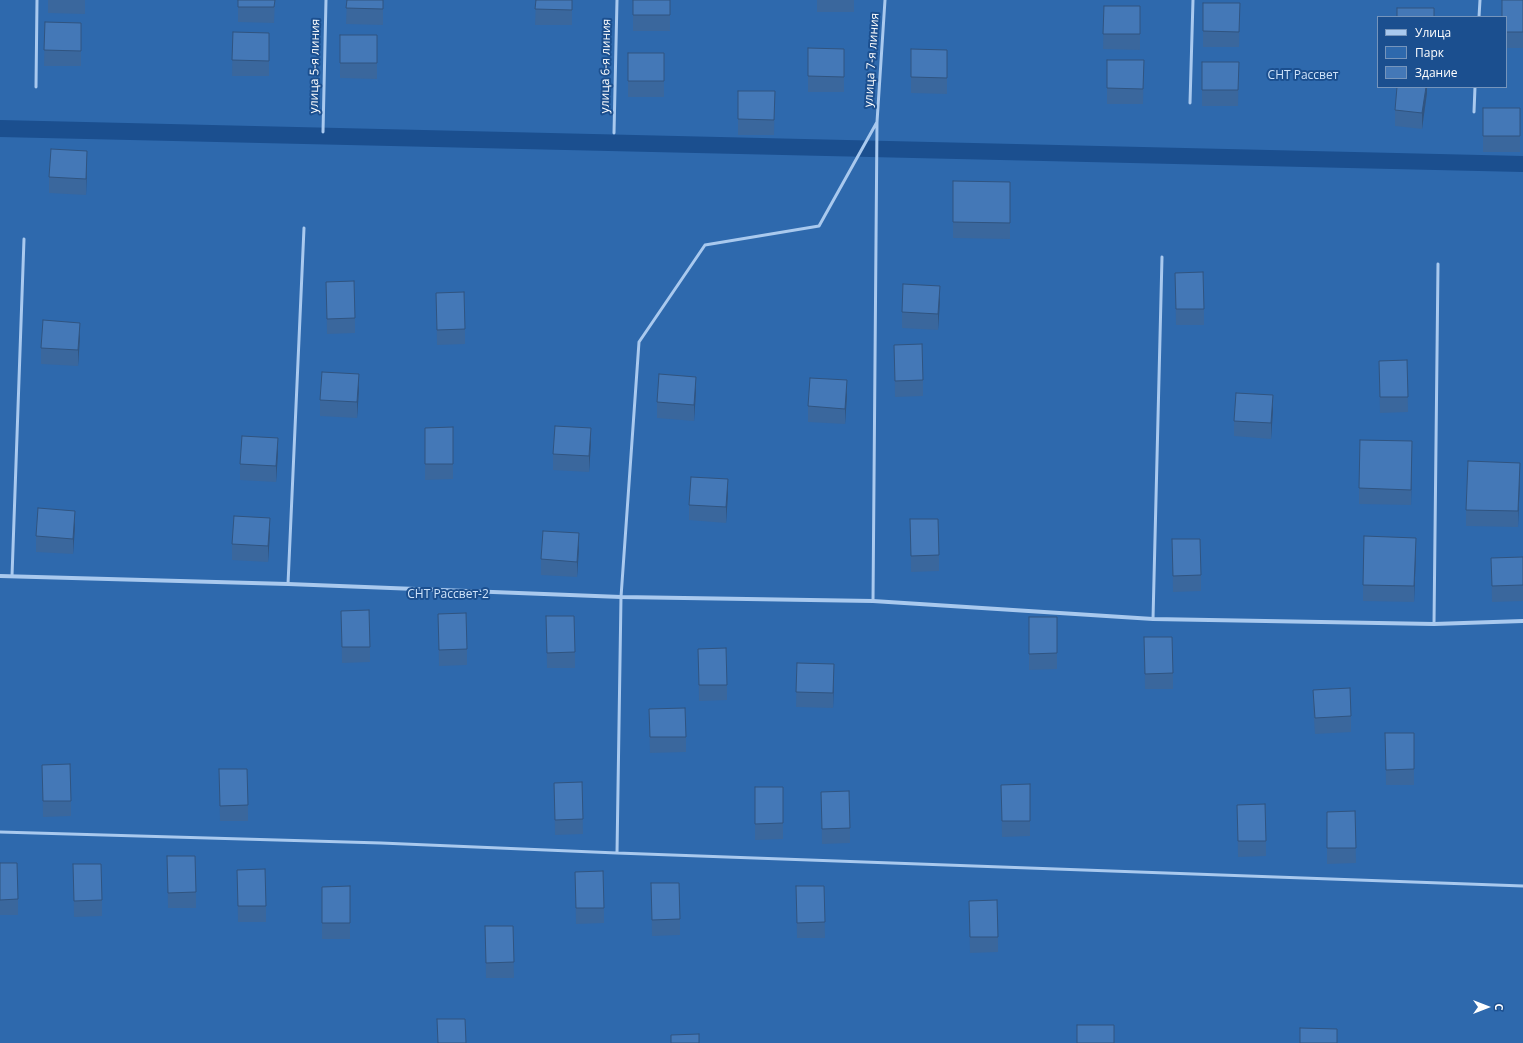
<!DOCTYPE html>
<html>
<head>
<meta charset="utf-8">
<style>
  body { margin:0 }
  #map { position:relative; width:1523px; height:1043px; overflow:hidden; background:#1b4f8f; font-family:"Open Sans",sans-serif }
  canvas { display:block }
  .legend { position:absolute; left:1377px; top:16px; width:130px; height:72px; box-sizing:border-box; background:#1b4f8f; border:1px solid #7695bc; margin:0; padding:5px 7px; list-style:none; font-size:12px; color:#fff }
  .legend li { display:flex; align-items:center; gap:8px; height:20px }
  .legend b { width:20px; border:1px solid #7695bc }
  .north { position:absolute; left:1467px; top:987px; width:40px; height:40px; -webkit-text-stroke:3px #1b4f8f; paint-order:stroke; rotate:90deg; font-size:11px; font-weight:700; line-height:16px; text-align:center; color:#fff }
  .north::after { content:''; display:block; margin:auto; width:14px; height:18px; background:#fff; clip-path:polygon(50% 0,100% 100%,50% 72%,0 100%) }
</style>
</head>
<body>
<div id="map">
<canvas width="1523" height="1043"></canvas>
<ul class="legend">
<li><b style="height:5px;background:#a9c9ee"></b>Улица</li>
<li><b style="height:11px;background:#2e69ad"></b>Парк</li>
<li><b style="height:11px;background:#4478b7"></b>Здание</li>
</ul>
<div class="north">С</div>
</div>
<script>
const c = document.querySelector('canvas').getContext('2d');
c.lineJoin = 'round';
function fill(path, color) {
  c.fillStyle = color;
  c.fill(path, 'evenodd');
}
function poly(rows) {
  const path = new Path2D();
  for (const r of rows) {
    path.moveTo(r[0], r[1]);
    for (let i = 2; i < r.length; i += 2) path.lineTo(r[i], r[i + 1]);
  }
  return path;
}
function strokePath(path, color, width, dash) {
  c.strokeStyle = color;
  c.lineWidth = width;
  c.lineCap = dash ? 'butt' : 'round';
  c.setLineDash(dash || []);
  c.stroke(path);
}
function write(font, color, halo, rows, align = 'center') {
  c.font = font + ' "Open Sans",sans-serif';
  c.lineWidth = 4;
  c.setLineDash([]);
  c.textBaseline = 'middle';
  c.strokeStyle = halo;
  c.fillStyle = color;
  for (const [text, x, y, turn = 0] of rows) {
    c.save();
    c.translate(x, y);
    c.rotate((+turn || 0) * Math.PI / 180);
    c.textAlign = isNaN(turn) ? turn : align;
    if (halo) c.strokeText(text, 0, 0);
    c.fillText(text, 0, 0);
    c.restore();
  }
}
fill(poly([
  [0,0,1523,0,1523,156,0,120],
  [1378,17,1506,17,1506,87,1378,87],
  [0,137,1523,172,1523,1043,0,1043]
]), '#2e69ad');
strokePath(poly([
  [1479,17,1480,0],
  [36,87,37,0],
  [1190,103,1193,0],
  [1474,112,1475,87],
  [323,132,326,0],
  [614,133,617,0],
  [12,576,24,239],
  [288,584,304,228],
  [873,601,877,122,885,0],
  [1153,619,1162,257],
  [1434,624,1438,264],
  [0,832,381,843,617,853,1523,886],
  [617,853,621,597,639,342,705,245,819,226,877,122]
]), '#a9c9ee', 3);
strokePath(poly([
  [0,576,288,584,621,597,873,601,1153,619,1434,624,1523,621]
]), '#a9c9ee', 4);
fill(poly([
  [48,0,85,0,85,14,48,13],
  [238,0,275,0,274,23,238,22],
  [347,0,383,0,383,25,346,24],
  [536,0,572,0,572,25,535,25],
  [633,0,670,0,670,31,633,31],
  [817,0,854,0,854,12,817,12],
  [1523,0,1523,48,1506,48,1506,17],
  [1203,3,1240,3,1239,47,1203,47],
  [1104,6,1140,6,1140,50,1103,49],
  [45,22,81,23,81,66,44,66],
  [233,32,269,33,269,76,232,76],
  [340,35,377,35,377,79,340,78],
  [808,48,844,49,844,92,808,92],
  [911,49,947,50,947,94,911,93],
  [628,53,664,53,664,97,628,97],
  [1107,60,1144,60,1143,104,1107,104],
  [1202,62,1239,62,1238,106,1202,106],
  [1427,87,1427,93,1422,129,1395,126,1395,110],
  [738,91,775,91,774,135,738,135],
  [1483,108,1520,108,1520,152,1483,152],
  [87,167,86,195,49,193,49,177],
  [953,181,1010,198,1010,239,953,238],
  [1175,273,1204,309,1204,325,1176,325],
  [326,282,355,318,355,333,327,334],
  [436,293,465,329,465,344,437,345],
  [940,302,938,330,902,328,902,312],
  [80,338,78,366,41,364,41,348],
  [894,345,923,380,923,396,895,397],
  [1407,360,1408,412,1380,413,1379,361],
  [359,390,357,418,320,416,320,400],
  [696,392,694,421,657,418,657,402],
  [847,396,845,424,808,422,808,406],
  [1273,411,1271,439,1234,436,1234,421],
  [453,427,453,479,425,480,425,428],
  [591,444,589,472,553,470,553,454],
  [278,454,276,482,240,480,240,464],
  [1412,457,1411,505,1359,504,1359,488],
  [1520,479,1518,527,1466,526,1466,510],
  [728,495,726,523,689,520,689,505],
  [910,519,939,555,939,571,911,572],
  [75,527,73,554,36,552,36,536],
  [270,534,268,562,232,560,232,544],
  [1172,539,1201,575,1201,591,1173,592],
  [579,549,577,577,541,575,541,559],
  [1416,553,1414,602,1363,601,1363,585],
  [1523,557,1523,601,1492,602,1491,558],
  [341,611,370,647,370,662,342,663],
  [438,614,467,649,467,665,439,666],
  [546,616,575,652,575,668,547,668],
  [1029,617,1057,617,1057,669,1029,670],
  [1144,637,1173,673,1173,689,1145,689],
  [698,649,727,685,727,700,699,701],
  [797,663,834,680,833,708,796,707],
  [1313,690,1351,716,1351,732,1315,734,1313,706],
  [649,709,686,737,686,752,650,753],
  [1385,733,1414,769,1414,785,1386,785],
  [42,765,71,801,71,816,43,817],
  [219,769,248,805,248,821,220,821],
  [582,782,583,834,555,835,554,783],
  [1030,784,1030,836,1002,837,1001,785],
  [755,787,783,787,783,839,755,840],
  [821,792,850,828,850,843,822,844],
  [1237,805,1266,841,1266,856,1238,857],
  [1355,811,1356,863,1327,864,1327,812],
  [167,856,196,892,196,908,168,908],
  [0,863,18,899,18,915,0,915],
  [73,864,102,900,102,916,74,917],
  [237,870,266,906,266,922,238,922],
  [575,872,604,908,604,923,576,924],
  [651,883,680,919,680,935,652,936],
  [350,886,350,939,322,939,322,887],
  [796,886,824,886,825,938,797,938],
  [969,901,998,937,998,952,970,953],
  [485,926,513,926,514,978,486,978]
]), '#3a679d');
fill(poly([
  [1426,87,1427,87,1427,93,1422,129,1422,113],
  [87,151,87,167,86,195,86,179],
  [940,286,940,302,938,330,938,314],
  [80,323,80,338,78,366,78,350],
  [359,374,359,390,357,418,357,402],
  [696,377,696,392,694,421,694,405],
  [847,380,847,396,845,424,845,409],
  [1273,395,1273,411,1271,439,1271,423],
  [591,428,591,444,589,472,589,456],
  [278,438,278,454,276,482,276,466],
  [1412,441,1412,457,1411,505,1411,490],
  [1520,463,1520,479,1518,527,1518,511],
  [728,479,728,495,726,523,726,507],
  [75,511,75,527,73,554,73,539],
  [270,518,270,534,268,562,268,546],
  [579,533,579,549,577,577,577,562],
  [1416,538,1416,553,1414,602,1414,586],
  [834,664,834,680,833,708,833,693]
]), '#305480');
const building = poly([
  [238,0,275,0,274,7,238,7,238,0],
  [347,0,383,0,383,9,346,8,347,0],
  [536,0,572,0,572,10,535,9,536,0],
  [633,0,670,0,670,15,633,15,633,0],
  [1502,0,1523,0,1523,32,1506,32,1506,17,1502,17,1502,0],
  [1203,3,1240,3,1239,32,1203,31,1203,3],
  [1104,6,1140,6,1140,34,1103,34,1104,6],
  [1397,8,1434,8,1434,17,1397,17,1397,8],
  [45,22,81,23,81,51,44,50,45,22],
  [233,32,269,33,269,61,232,60,233,32],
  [340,35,377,35,377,63,340,63,340,35],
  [808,48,844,49,844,77,808,76,808,48],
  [911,49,947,50,947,78,911,77,911,49],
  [628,53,664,53,664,81,628,81,628,53],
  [1107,60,1144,60,1143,89,1107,88,1107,60],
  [1202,62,1239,62,1238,90,1202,90,1202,62],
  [1397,87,1426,87,1422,113,1395,110,1397,87],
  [738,91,775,91,774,120,738,119,738,91],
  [1483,108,1520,108,1520,136,1483,136,1483,108],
  [51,149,87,151,86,179,49,177,51,149],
  [953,181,1010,182,1010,223,953,222,953,181],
  [1203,272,1204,309,1176,309,1175,273,1203,272],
  [354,281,355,318,327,319,326,282,354,281],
  [903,284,940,286,938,314,902,312,903,284],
  [464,292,465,329,437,330,436,293,464,292],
  [43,320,80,323,78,350,41,348,43,320],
  [922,344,923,380,895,381,894,345,922,344],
  [1407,360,1408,397,1380,397,1379,361,1407,360],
  [322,372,359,374,357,402,320,400,322,372],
  [659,374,696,377,694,405,657,402,659,374],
  [810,378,847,380,845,409,808,406,810,378],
  [1236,393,1273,395,1271,423,1234,421,1236,393],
  [555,426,591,428,589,456,553,454,555,426],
  [453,427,453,464,425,464,425,428,453,427],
  [242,436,278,438,276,466,240,464,242,436],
  [1360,440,1412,441,1411,490,1359,488,1360,440],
  [1468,461,1520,463,1518,511,1466,510,1468,461],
  [691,477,728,479,726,507,689,505,691,477],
  [38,508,75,511,73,539,36,536,38,508],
  [234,516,270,518,268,546,232,544,234,516],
  [910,519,938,519,939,555,911,556,910,519],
  [543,531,579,533,577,562,541,559,543,531],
  [1364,536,1416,538,1414,586,1363,585,1364,536],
  [1172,539,1200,539,1201,575,1173,576,1172,539],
  [1523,557,1523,585,1492,586,1491,558,1523,557],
  [369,610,370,647,342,647,341,611,369,610],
  [466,613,467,649,439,650,438,614,466,613],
  [546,616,574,616,575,652,547,653,546,616],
  [1029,617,1057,617,1057,653,1029,654,1029,617],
  [1144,637,1172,637,1173,673,1145,674,1144,637],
  [726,648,727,685,699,685,698,649,726,648],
  [797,663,834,664,833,693,796,692,797,663],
  [1350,688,1351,716,1315,718,1313,690,1350,688],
  [685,708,686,737,650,737,649,709,685,708],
  [1385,733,1414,733,1414,769,1386,770,1385,733],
  [70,764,71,801,43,801,42,765,70,764],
  [219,769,247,769,248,805,220,806,219,769],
  [582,782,583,819,555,820,554,783,582,782],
  [1030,784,1030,821,1002,821,1001,785,1030,784],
  [755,787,783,787,783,823,755,824,755,787],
  [849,791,850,828,822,829,821,792,849,791],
  [1265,804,1266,841,1238,841,1237,805,1265,804],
  [1355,811,1356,848,1327,848,1327,812,1355,811],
  [167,856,195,856,196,892,168,893,167,856],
  [0,863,17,863,18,899,0,900,0,863],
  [73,864,101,864,102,900,74,901,73,864],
  [265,869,266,906,238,906,237,870,265,869],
  [603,871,604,908,576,908,575,872,603,871],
  [651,883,679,883,680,919,652,920,651,883],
  [350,886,350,923,322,923,322,887,350,886],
  [796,886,824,886,825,922,797,923,796,886],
  [997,900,998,937,970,937,969,901,997,900],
  [485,926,513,926,514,962,486,963,485,926],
  [437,1019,465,1019,466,1043,438,1043,437,1019],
  [1077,1025,1114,1025,1114,1043,1077,1043,1077,1025],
  [1300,1028,1337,1029,1337,1043,1300,1043,1300,1028],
  [699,1034,699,1043,671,1043,671,1035,699,1034]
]);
fill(building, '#4478b7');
strokePath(building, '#305480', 1);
write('12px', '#fff', '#1b4f8f', [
  ["улица 7-я линия",872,60,-86],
  ["улица 5-я линия",315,66,-89],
  ["улица 6-я линия",606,66,-89]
]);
write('12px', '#cfe3fa', '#1b4f8f', [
  ["СНТ Рассвет",1303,76],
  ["СНТ Рассвет-2",448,595]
]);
</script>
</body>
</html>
